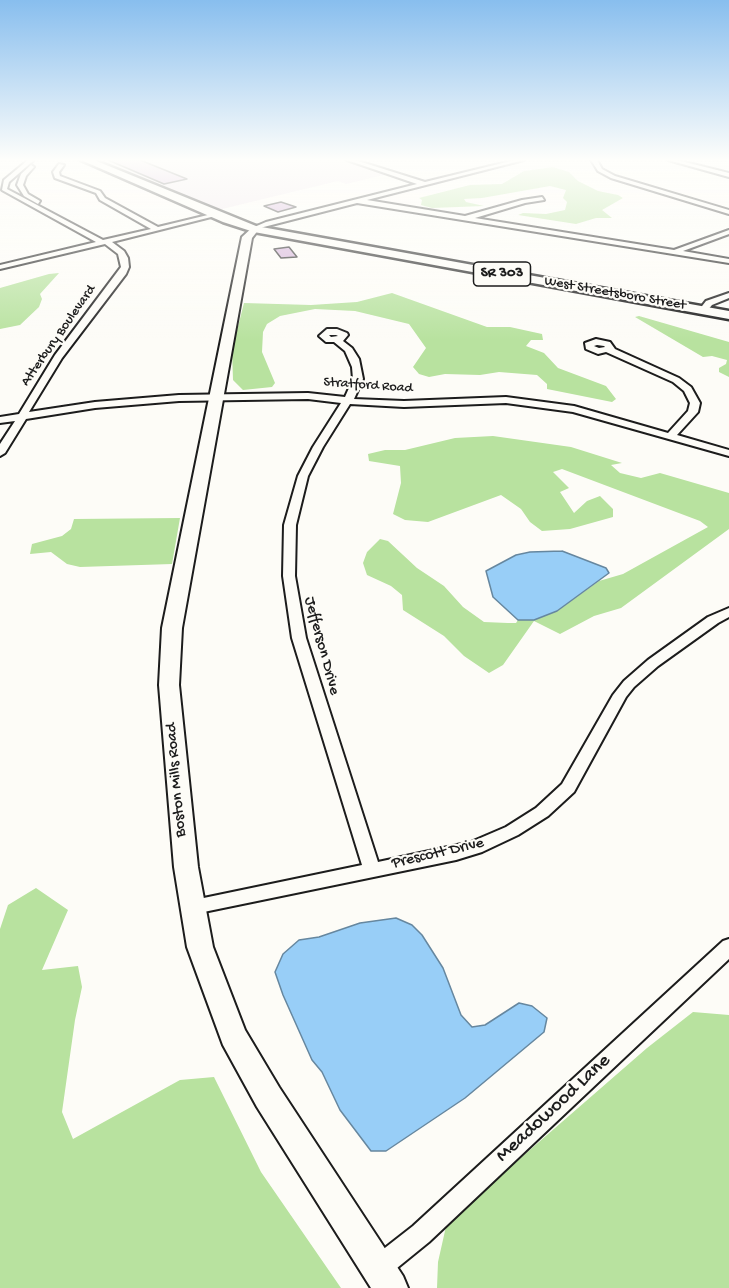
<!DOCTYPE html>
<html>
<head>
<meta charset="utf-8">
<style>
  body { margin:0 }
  canvas { display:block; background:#fdfcf7 }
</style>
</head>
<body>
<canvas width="729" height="1288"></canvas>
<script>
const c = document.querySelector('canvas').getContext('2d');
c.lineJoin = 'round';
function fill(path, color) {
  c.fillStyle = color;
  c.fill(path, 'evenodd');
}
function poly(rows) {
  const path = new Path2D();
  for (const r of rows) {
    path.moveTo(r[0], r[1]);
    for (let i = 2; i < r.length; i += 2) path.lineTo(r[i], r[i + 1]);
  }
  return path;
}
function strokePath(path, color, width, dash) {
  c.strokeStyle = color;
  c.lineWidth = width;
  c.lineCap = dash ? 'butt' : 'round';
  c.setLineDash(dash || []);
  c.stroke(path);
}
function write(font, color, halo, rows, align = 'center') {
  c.font = font + ' "Gochi Hand",sans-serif';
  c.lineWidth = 4.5;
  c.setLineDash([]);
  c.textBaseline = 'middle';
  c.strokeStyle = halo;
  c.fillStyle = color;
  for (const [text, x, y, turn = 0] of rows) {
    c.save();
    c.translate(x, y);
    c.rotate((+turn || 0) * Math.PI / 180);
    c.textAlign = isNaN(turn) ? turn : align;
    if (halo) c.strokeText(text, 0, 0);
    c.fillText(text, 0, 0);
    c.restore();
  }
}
fill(poly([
  [92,160,346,160,388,174,346,184,338,181,214,211]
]), '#f0e5ed');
fill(poly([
  [553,167,569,172,578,181,598,191,618,195,623,198,602,210,612,218,596,218,576,224,518,215,523,213,546,214,565,210,567,202,563,198,566,190,550,186,482,198,464,199,466,202,484,206,432,208,421,205,422,200,419,198,470,185,502,184,524,171],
  [59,273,40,294,42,299,39,307,20,325,0,329,0,288,49,274],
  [392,293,487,327,510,327,542,334,543,340,531,340,526,346,544,353,558,368,606,386,616,399,612,402,547,389,547,384,537,375,499,372,480,375,445,374,429,377,419,374,413,367,426,348,409,324,355,311,315,309,280,316,267,324,263,332,262,352,275,383,272,387,243,390,233,380,232,350,244,303,311,305,357,302],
  [639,316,729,342,729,377,719,372,719,368,726,364,727,360,712,356,703,357,635,317],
  [493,436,571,447,622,463,611,465,620,473,641,478,660,473,729,493,729,529,621,608,594,616,560,634,534,621,503,665,489,673,464,656,444,636,403,610,402,595,391,586,367,575,363,563,367,552,380,539,388,541,417,568,444,586,463,607,484,622,508,623,516,623,518,620,534,620,557,611,599,581,623,574,708,527,700,521,562,469,553,472,569,488,560,492,574,513,587,501,600,496,613,509,613,517,570,529,542,531,530,522,521,509,501,495,428,522,405,520,393,514,401,483,400,466,369,461,368,454,385,450,405,450,455,438],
  [180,518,172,564,80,567,67,564,51,552,30,554,32,544,62,536,71,529,74,519],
  [36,888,68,910,42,970,78,966,82,987,75,1020,62,1112,73,1139,180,1080,214,1077,261,1172,341,1288,0,1288,0,929,8,905],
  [693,1012,729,1015,729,1288,437,1288,438,1262,447,1222,647,1048]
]), '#b8e29f');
const water = poly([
  [562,551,606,568,609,573,557,611,534,620,518,620,493,597,486,571,516,555,530,552,562,551],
  [396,918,412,925,422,935,443,968,461,1015,472,1027,485,1025,519,1003,532,1006,547,1018,544,1032,465,1098,386,1151,371,1151,340,1110,322,1072,312,1060,283,995,275,972,283,954,299,940,319,937,360,923,396,918]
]);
fill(water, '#98cef7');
strokePath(water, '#66879f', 1.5);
const building = poly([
  [108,160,140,160,187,179,164,184,108,160],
  [281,202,296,207,278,212,264,206,281,202],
  [289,247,297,257,281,258,274,249,289,247]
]);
fill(building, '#d2aed7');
strokePath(building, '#1c1c1c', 1.5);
const street = poly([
  [28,160,34,160,9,182,7,189,103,240,151,229,100,200,96,193,55,178,53,172,59,164,64,165,59,172,60,176,100,191,105,198,158,227,216,213,219,215,112,242,124,251,128,258,129,267,126,274,62,358,29,412,95,402,179,395,308,393,345,397,353,379,352,367,345,351,334,342,326,342,319,336,327,329,337,329,347,333,348,335,343,341,352,348,359,359,363,379,354,399,404,401,506,397,574,406,668,433,688,411,690,403,684,391,673,382,606,352,598,354,586,349,585,343,596,339,610,342,615,349,679,378,691,387,700,403,698,412,677,435,729,450,729,456,573,412,506,403,404,407,350,404,323,447,308,476,296,525,295,576,306,638,378,862,471,842,506,827,536,808,562,784,613,695,624,681,648,660,708,617,729,608,729,617,718,623,658,666,634,687,626,697,574,792,548,816,518,835,482,852,456,860,194,914,188,912,185,907,188,902,194,900,362,865,292,638,283,576,284,525,298,476,313,447,341,403,308,399,179,401,95,408,26,419,5,453,0,456,0,444,15,421,0,423,0,417,19,414,55,355,121,267,118,254,105,244,0,269,0,265,96,242,2,190,4,180,28,160],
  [329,335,336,335,338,336,331,337,329,335],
  [597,345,604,346,605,347,599,348,594,346,597,345],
  [347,160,355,160,425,182,515,160,524,160,367,200,465,216,522,200,542,197,544,200,525,203,475,218,674,250,729,230,729,234,683,251,729,259,729,263,357,203,252,230,252,228,266,222,417,184,347,160],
  [591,160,597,160,602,169,615,176,729,210,729,214,611,178,598,171,591,160],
  [668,160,677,160,729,173,729,177,668,160],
  [31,165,34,167,26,176,23,185,28,194,40,201,38,204,24,196,17,185,21,174,31,165],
  [729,293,729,298,712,305,706,312,699,310,706,301,729,293],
  [729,939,729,959,429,1242,397,1268,376,1277,368,1273,364,1265,368,1257,381,1251,413,1226,723,941,729,939]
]);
const secondary = poly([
  [254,226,259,229,252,238,182,628,179,685,198,867,213,947,245,1030,279,1087,403,1276,408,1288,371,1288,257,1107,223,1045,187,947,174,867,159,685,162,628,242,237,254,226]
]);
const primary = poly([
  [81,160,94,160,256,226,729,311,729,319,254,232,223,222,81,160]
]);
strokePath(street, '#1c1c1c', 4);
strokePath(secondary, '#1c1c1c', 4);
strokePath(primary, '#1c1c1c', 5);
fill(street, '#fdfcf7');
fill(secondary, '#fdfcf7');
fill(primary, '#fdfcf7');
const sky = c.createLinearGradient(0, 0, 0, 340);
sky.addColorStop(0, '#88beee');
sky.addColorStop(0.47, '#fefefb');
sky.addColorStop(1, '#fefefb00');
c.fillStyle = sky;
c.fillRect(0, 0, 729, 340);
write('14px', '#1c1c1c', '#fdfcf7', [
  ["West Streetsboro Street",615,294,10],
  ["Atterbury Boulevard",59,336,-55],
  ["Stratford Road",368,386,4]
]);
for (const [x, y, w] of [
  [502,274,57]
]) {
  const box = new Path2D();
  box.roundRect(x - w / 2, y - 12, w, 24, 4.5);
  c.fillStyle = '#fdfcf7';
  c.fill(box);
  strokePath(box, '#1c1c1c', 1.5);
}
write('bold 15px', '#1c1c1c', null, [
  ["SR 303",502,274]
]);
write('16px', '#1c1c1c', '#fdfcf7', [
  ["Jefferson Drive",321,646,75],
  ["Boston Mills Road",177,780,-95],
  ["Prescott Drive",438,854,-13]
]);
write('20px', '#1c1c1c', '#fdfcf7', [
  ["Meadowood Lane",554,1109,-43]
]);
</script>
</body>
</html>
